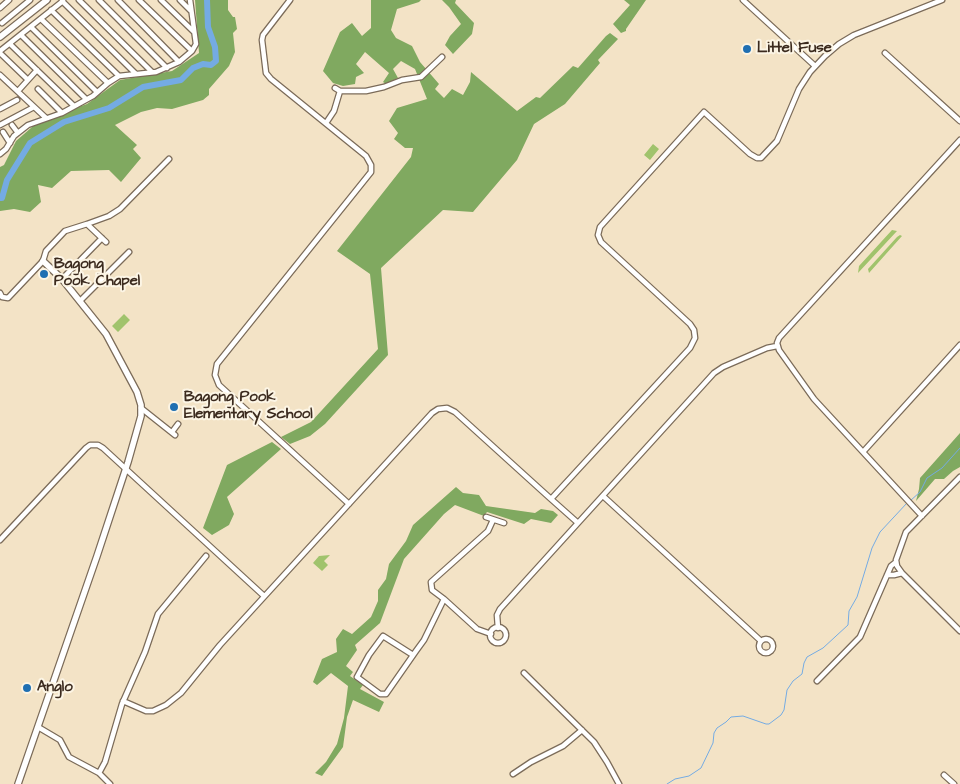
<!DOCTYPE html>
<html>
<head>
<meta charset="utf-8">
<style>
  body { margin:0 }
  canvas { display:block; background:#f3e3c6 }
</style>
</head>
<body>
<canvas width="960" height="784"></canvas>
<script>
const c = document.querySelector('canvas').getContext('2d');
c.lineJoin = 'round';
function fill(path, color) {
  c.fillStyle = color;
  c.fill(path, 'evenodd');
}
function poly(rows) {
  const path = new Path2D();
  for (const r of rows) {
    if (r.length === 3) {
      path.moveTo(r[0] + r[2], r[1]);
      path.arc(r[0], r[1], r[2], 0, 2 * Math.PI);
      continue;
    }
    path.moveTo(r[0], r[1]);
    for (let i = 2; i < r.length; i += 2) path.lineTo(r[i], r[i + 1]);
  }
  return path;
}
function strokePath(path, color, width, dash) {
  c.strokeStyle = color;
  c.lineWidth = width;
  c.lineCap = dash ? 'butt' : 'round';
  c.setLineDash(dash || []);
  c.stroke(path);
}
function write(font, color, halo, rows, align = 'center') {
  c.font = font + ' "Architects Daughter",sans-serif';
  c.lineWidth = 4;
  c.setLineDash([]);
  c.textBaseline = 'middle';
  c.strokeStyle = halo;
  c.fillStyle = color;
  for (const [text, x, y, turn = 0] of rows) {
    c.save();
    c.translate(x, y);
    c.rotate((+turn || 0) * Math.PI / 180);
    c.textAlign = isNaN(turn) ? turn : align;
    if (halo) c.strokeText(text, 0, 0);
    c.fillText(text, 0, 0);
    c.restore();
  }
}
fill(poly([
  [653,144,659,149,650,160,644,155],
  [892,230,897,231,858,273,859,266],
  [900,235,902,236,869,273,868,269,897,237],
  [124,314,130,320,118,332,112,326],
  [330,555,324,561,328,565,322,571,313,563,319,556]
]), '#a0c36c');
fill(poly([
  [195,0,228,0,228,10,233,17,235,17,237,29,233,33,235,52,229,66,209,89,209,95,203,100,172,109,157,108,141,112,115,125,137,145,133,149,141,158,121,182,109,170,71,171,52,188,38,185,41,202,30,212,14,209,0,211,0,167,4,165,16,141,39,121,87,104,120,80,172,71,199,53],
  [371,0,421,0,419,2,397,9,391,30,396,38,412,46,420,62,439,84,435,89,444,98,452,89,463,95,470,82,471,72,517,111,536,97,540,98,573,66,578,68,606,36,610,33,618,39,598,60,600,63,565,104,534,124,517,160,473,212,443,210,381,268,388,355,325,424,310,436,290,444,281,437,311,422,378,349,370,274,337,251,411,157,413,148,405,148,394,139,398,133,389,121,397,108,427,99,415,69,401,61,393,69,398,78,386,84,383,82,389,73,365,52,356,64,364,73,356,77,355,84,343,86,333,83,323,71,340,32,352,23,362,36,371,28],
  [442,0,456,0,455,3,474,23,472,34,453,54,445,45,450,36,461,24,449,7],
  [624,0,646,0,626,29,626,31,621,33,613,24,630,5],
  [960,433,960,467,953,471,944,479,935,479,916,501,919,489,920,478],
  [272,442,281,449,227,497,234,514,229,525,212,535,203,528,227,465],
  [456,487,463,493,479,495,486,506,535,513,541,509,553,511,558,515,551,523,531,519,524,524,487,512,484,516,455,505,444,514,404,559,380,623,355,645,357,650,346,666,353,672,350,676,363,685,360,689,384,702,379,712,353,700,347,717,343,747,322,776,315,773,326,762,337,744,344,718,348,686,331,673,317,685,313,682,322,659,337,652,336,639,343,629,352,634,371,617,378,601,378,590,386,579,389,564,406,541,413,525]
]), '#80a960');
strokePath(poly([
  [910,501,920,492,927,478,942,468,960,448],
  [667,784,675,779,689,776,701,768,713,743,714,733,717,728,726,722,731,717,743,716,766,724,769,724,781,715,784,710,787,690,793,681,802,674,804,663,807,657,823,648,848,625,849,611,857,597,872,548,880,532,907,503]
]), '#74abe3', 1);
strokePath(poly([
  [0,198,2,198,7,180,30,143,64,122,109,108,143,87,181,80,193,68,203,64,211,65,216,61,215,47,208,27,207,0]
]), '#74abe3', 6);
const street = poly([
  [79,0,152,72],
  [99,0,167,68],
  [118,0,179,62],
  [139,0,192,51],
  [161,0,194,32],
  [180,0,191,11],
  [290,0,263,35,262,40,266,73,271,79,366,156,371,165,371,172,217,364,215,375,219,385,349,504],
  [743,0,815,66],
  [62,1,136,74],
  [0,8,9,0],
  [51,10,119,76],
  [41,19,108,83],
  [2,23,30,0],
  [31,27,97,92],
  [21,35,86,99],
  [10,44,74,106],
  [0,51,63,1],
  [0,53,27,79],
  [885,53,960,121],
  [0,75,46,118],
  [335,88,340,91,366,91,384,87,402,80,421,77,442,57],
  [38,89,62,113],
  [18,91,37,70],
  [0,109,17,100],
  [326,123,334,111,340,91],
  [0,125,34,107],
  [12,125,18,133],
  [3,132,10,143],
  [0,154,6,149,14,136,28,125,62,113,93,96,108,83,119,76,156,72,179,62,192,51,196,44,190,0],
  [106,242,87,224,109,216,120,209,169,159],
  [62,279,102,238],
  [0,293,2,297,8,298,43,261,46,251,65,231,87,224],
  [80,301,129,252],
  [141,408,175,435],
  [172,432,178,424],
  [863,452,960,345],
  [960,477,906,532,896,560,897,566,902,573,960,631],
  [603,496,761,641],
  [551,499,578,523],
  [922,516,814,399,779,350,777,343,779,338,960,140],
  [486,517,504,523],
  [0,540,86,448,90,445,98,445,103,448,264,596],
  [887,575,894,575,902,573],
  [444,599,432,590,431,582,488,531,493,520],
  [498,635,8],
  [498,628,497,615,500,609,714,373,723,367,767,348,777,346],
  [766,646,7],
  [413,655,383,636,369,655,357,677,380,694,386,694,416,651,424,640,444,599,477,629,491,634],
  [524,673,594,742,607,762,619,784],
  [817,681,860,637,891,566,896,562],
  [123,701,146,711,153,711,166,705,181,693,220,645,432,413,438,409,447,408,455,412,551,499,690,348,695,338,694,330,690,324,601,242,598,235,600,227,704,112,750,154,757,158,761,158,777,141,799,89,810,72,825,56,839,44,854,35,942,0],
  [38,727,60,740,69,757,99,773,110,784],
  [99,773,105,762,122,704,145,652,158,614,206,556],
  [513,774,531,762,563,746,582,730],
  [944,775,954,784]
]);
const secondary = poly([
  [0,37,47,0],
  [18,784,97,556,128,462,141,416,141,405,137,392,106,334,62,279,43,261]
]);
strokePath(street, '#7b6b59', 7);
strokePath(secondary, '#7b6b59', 8);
strokePath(street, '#fff', 4.5);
strokePath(secondary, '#fff', 5.5);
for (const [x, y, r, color] of [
  [747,49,5,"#1f6fb2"],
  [44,274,5,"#1f6fb2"],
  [174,407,5,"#1f6fb2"],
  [27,688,5,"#1f6fb2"]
]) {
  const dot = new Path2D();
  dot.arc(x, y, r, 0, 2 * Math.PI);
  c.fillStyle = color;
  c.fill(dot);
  strokePath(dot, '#fcf5e5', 2);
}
write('bold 15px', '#3b2a1e', '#fcf5e5', [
  ["Littel Fuse",757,49],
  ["Bagong",54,265],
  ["Pook Chapel",54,282],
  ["Bagong Pook",184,398],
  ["Elementary School",184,415],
  ["Anglo",37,688]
], 'left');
</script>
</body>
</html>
